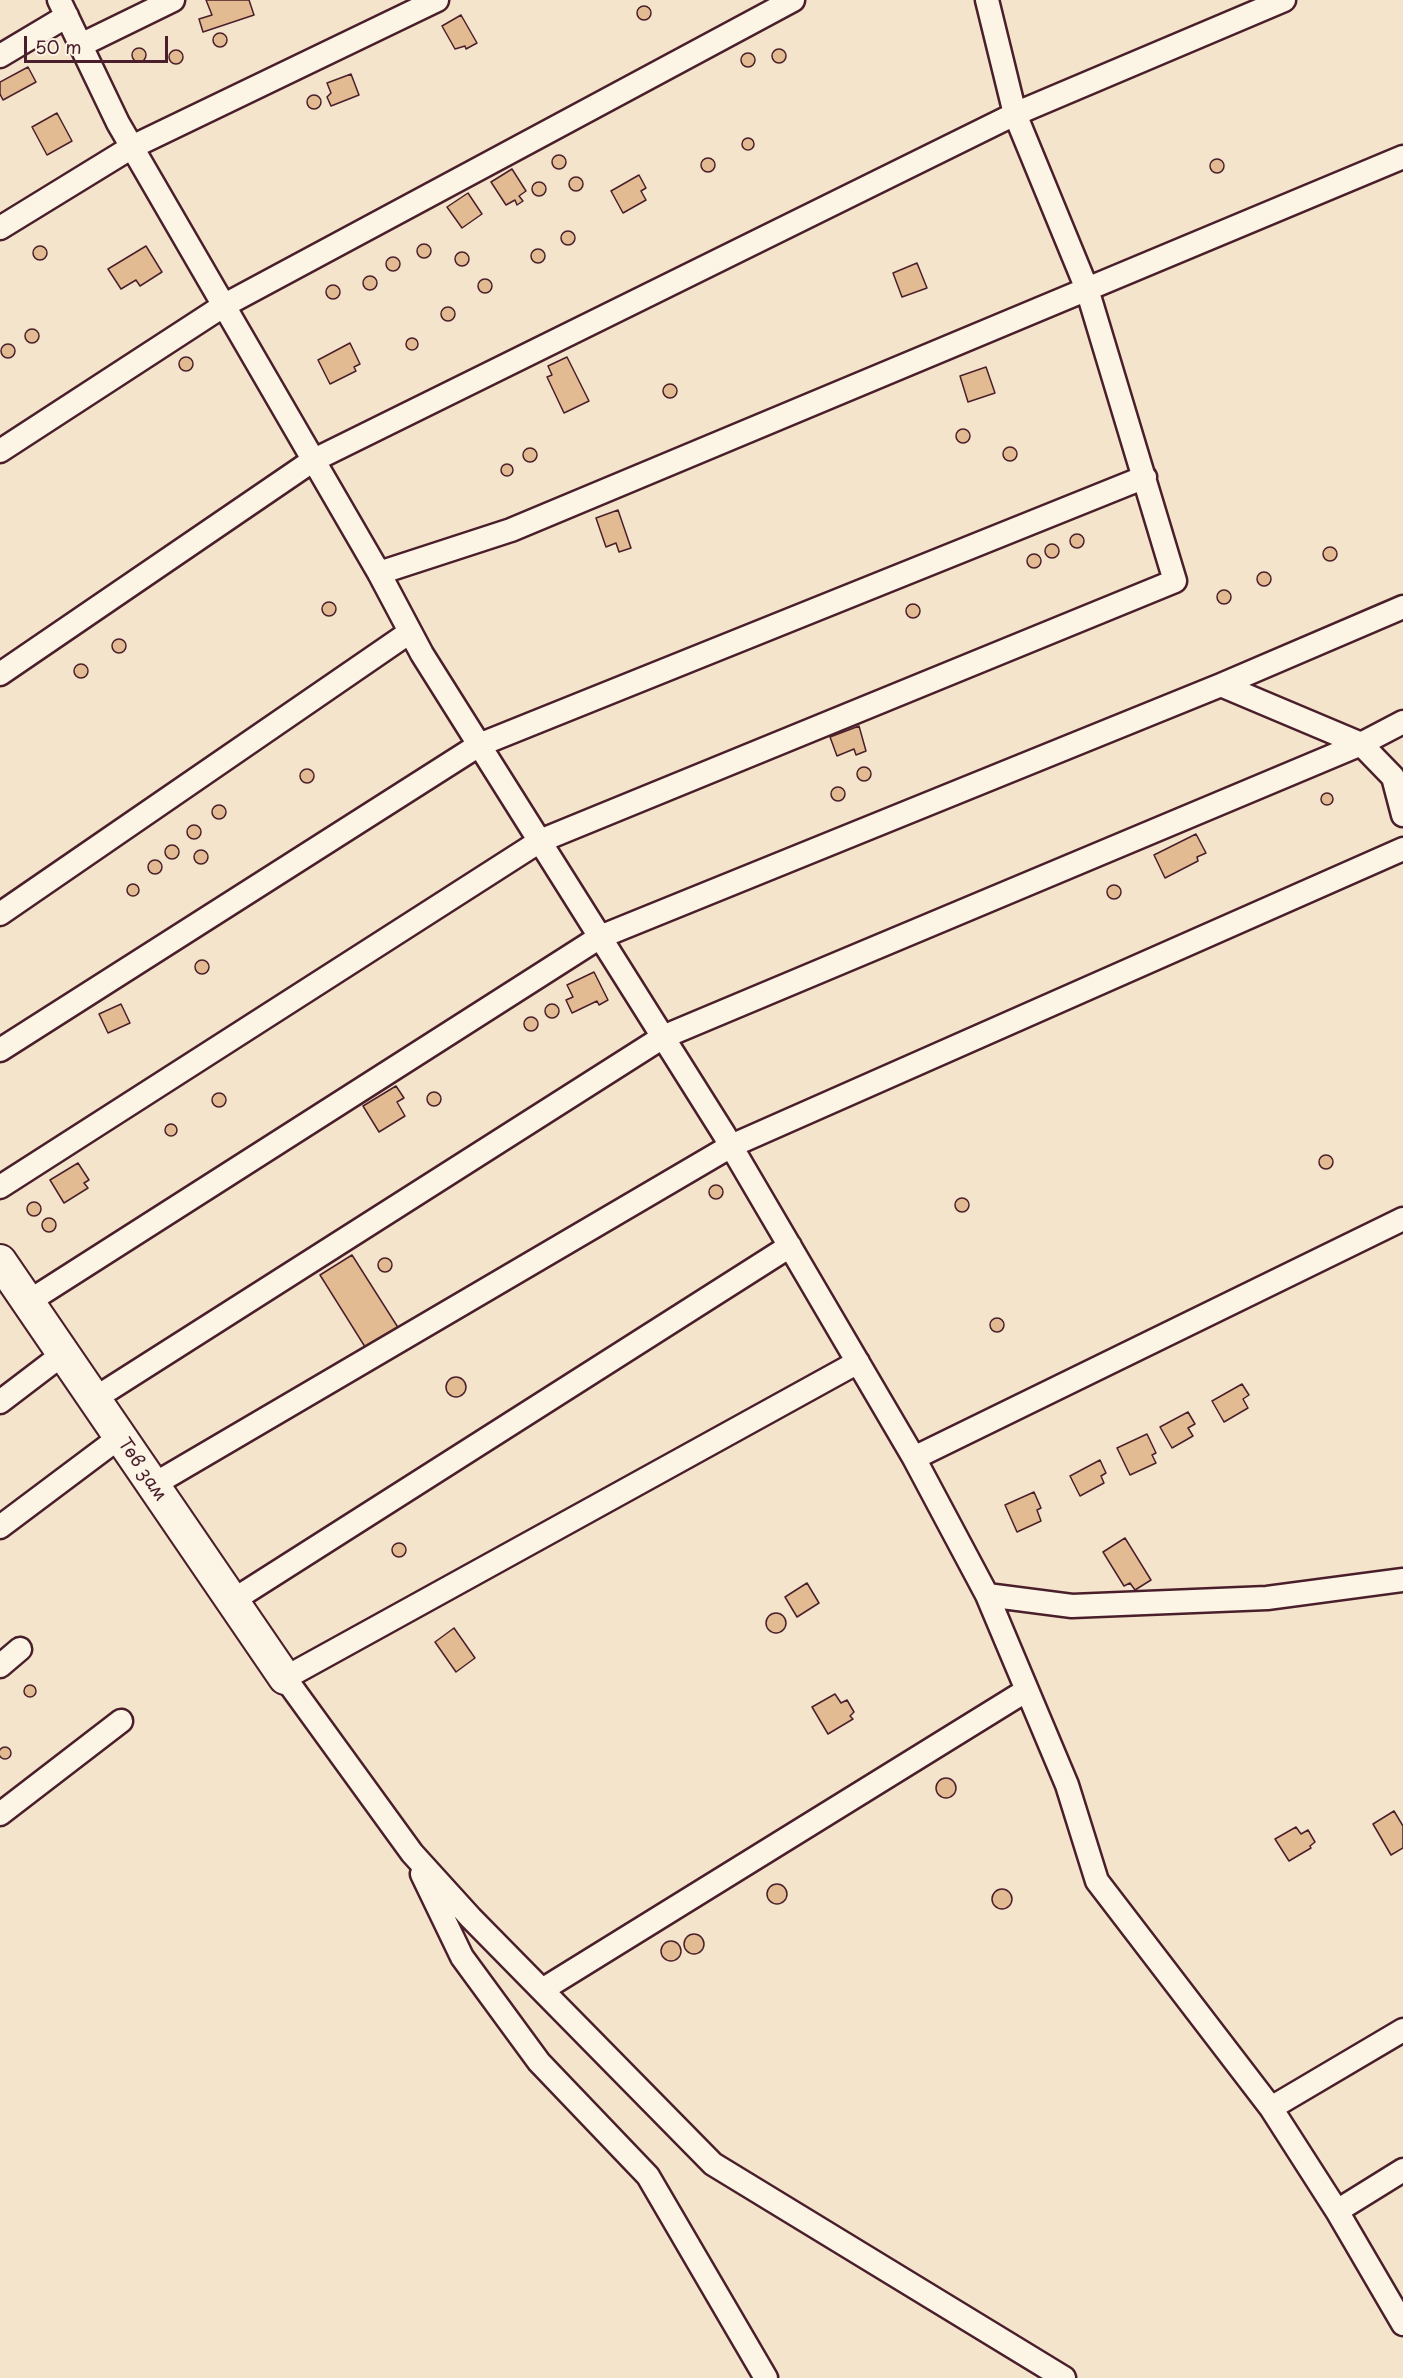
<!DOCTYPE html>
<html>
<head>
<meta charset="utf-8">
<style>
  body { margin:0 }
  #map { position:relative; width:1403px; height:2378px; overflow:hidden; background:#f4e4cc; font-family:"Playpen Sans",sans-serif }
  canvas { display:block }
  .scale { position:absolute; left:24px; top:36px; width:144px; height:27px; box-sizing:border-box; border:3px solid #4a1f2b; border-top:0; padding-left:8px; font-size:18px; line-height:21px; white-space:nowrap; color:#4a1f2b; -webkit-text-stroke:4px #fcf5e5; paint-order:stroke }
</style>
</head>
<body>
<div id="map">
<canvas width="1403" height="2378"></canvas>
<div class="scale">50 m</div>
</div>
<script>
const c = document.querySelector('canvas').getContext('2d');
c.lineJoin = 'round';
function fill(path, color) {
  c.fillStyle = color;
  c.fill(path, 'evenodd');
}
function poly(rows) {
  const path = new Path2D();
  for (const r of rows) {
    if (r.length === 3) {
      path.moveTo(r[0] + r[2], r[1]);
      path.arc(r[0], r[1], r[2], 0, 2 * Math.PI);
      continue;
    }
    path.moveTo(r[0], r[1]);
    for (let i = 2; i < r.length; i += 2) path.lineTo(r[i], r[i + 1]);
  }
  return path;
}
function strokePath(path, color, width, dash) {
  c.strokeStyle = color;
  c.lineWidth = width;
  c.lineCap = dash ? 'butt' : 'round';
  c.setLineDash(dash || []);
  c.stroke(path);
}
function write(font, color, halo, rows, align = 'center') {
  c.font = font + ' "Playpen Sans",sans-serif';
  c.lineWidth = 5;
  c.setLineDash([]);
  c.textBaseline = 'middle';
  c.strokeStyle = halo;
  c.fillStyle = color;
  for (const [text, x, y, turn = 0] of rows) {
    c.save();
    c.translate(x, y);
    c.rotate((+turn || 0) * Math.PI / 180);
    c.textAlign = isNaN(turn) ? turn : align;
    if (halo) c.strokeText(text, 0, 0);
    c.fillText(text, 0, 0);
    c.restore();
  }
}
const building = poly([
  [206,0,249,0,254,15,203,32,199,19,212,15,206,0],
  [644,13,7],
  [461,15,477,43,466,49,465,46,455,49,442,26,461,15],
  [220,40,7],
  [139,55,7],
  [779,56,7],
  [176,57,7],
  [748,60,7],
  [28,67,36,82,3,100,0,94,0,82,28,67],
  [351,74,359,95,331,106,327,97,331,93,327,83,351,74],
  [314,102,7],
  [57,113,72,141,47,155,32,127,57,113],
  [748,144,6],
  [559,162,7],
  [708,165,7],
  [1217,166,7],
  [512,169,526,191,519,196,523,201,517,205,515,200,506,205,491,182,512,169],
  [639,175,646,188,641,191,646,200,623,213,611,191,639,175],
  [576,184,7],
  [539,189,7],
  [468,193,482,214,462,228,447,207,468,193],
  [568,238,7],
  [424,251,7],
  [146,246,162,272,140,286,136,280,121,289,108,269,146,246],
  [40,253,7],
  [538,256,7],
  [462,259,7],
  [393,264,7],
  [917,263,927,288,902,297,893,273,917,263],
  [370,283,7],
  [485,286,7],
  [333,292,7],
  [448,314,7],
  [32,336,7],
  [412,344,6],
  [350,343,360,364,354,367,356,371,330,384,318,360,350,343],
  [8,351,7],
  [567,357,589,401,564,413,547,377,552,375,548,366,567,357],
  [186,364,7],
  [986,367,995,393,968,402,960,376,986,367],
  [670,391,7],
  [963,436,7],
  [1010,454,7],
  [530,455,7],
  [507,470,6],
  [618,510,631,548,619,552,616,543,606,547,596,518,618,510],
  [1077,541,7],
  [1052,551,7],
  [1330,554,7],
  [1034,561,7],
  [1264,579,7],
  [1224,597,7],
  [329,609,7],
  [913,611,7],
  [119,646,7],
  [81,671,7],
  [859,726,866,751,856,755,854,749,837,756,830,737,859,726],
  [864,774,7],
  [307,776,7],
  [838,794,7],
  [1327,799,6],
  [219,812,7],
  [194,832,7],
  [1196,834,1206,853,1197,857,1198,861,1165,878,1154,855,1196,834],
  [172,852,7],
  [201,857,7],
  [155,867,7],
  [133,890,6],
  [1114,892,7],
  [202,967,7],
  [594,972,608,1000,599,1005,597,1001,572,1013,566,1000,573,997,567,985,594,972],
  [121,1004,130,1023,108,1033,99,1014,121,1004],
  [552,1011,7],
  [531,1024,7],
  [396,1086,404,1098,397,1102,405,1116,379,1132,363,1106,396,1086],
  [434,1099,7],
  [219,1100,7],
  [171,1130,6],
  [1326,1162,7],
  [78,1163,89,1180,84,1183,88,1188,64,1203,50,1180,78,1163],
  [716,1192,7],
  [962,1205,7],
  [34,1209,7],
  [49,1225,7],
  [352,1255,399,1329,367,1350,320,1275,352,1255],
  [385,1265,7],
  [997,1325,7],
  [456,1387,10],
  [1242,1384,1249,1395,1243,1399,1248,1408,1224,1422,1212,1401,1242,1384],
  [1188,1412,1195,1424,1188,1428,1193,1436,1172,1448,1160,1427,1188,1412],
  [1147,1434,1156,1453,1152,1455,1156,1463,1130,1475,1117,1448,1147,1434],
  [1100,1460,1106,1473,1101,1476,1104,1483,1080,1496,1070,1476,1100,1460],
  [1034,1492,1041,1508,1037,1510,1041,1521,1017,1532,1005,1505,1034,1492],
  [1125,1538,1151,1580,1135,1590,1130,1583,1124,1586,1103,1552,1125,1538],
  [399,1550,7],
  [807,1583,819,1603,797,1617,785,1597,807,1583],
  [776,1623,10],
  [454,1628,475,1658,456,1672,435,1642,454,1628],
  [30,1691,6],
  [835,1694,841,1703,847,1700,854,1712,850,1716,853,1719,828,1734,812,1707,835,1694],
  [5,1753,6],
  [946,1788,10],
  [1394,1811,1403,1826,1403,1848,1391,1855,1373,1824,1394,1811],
  [1296,1827,1301,1834,1308,1830,1315,1842,1310,1846,1311,1848,1289,1861,1275,1839,1296,1827],
  [777,1894,10],
  [1002,1899,10],
  [694,1944,10],
  [671,1951,10]
]);
fill(building, '#e3bb93');
strokePath(building, '#4a1f2b', 1.5);
const street = poly([
  [59,0,118,123,379,573,422,654,724,1134,914,1458,987,1595,1072,1606,1267,1598,1403,1580],
  [81,45,173,0],
  [0,56,67,16],
  [0,228,132,147,437,0],
  [0,451,223,306,793,0],
  [379,573,511,530,1403,157],
  [0,674,312,461,1015,114,1284,0],
  [1221,685,1361,744,1393,777,1403,815],
  [0,914,410,632],
  [0,1050,479,745,1145,477],
  [0,1187,540,841,1175,581,1087,289,1015,114,987,0],
  [28,1302,600,937,1221,685,1403,607],
  [858,1362,285,1678,412,1853,471,1918,713,2164,1064,2378],
  [94,1399,663,1037,1361,744,1403,722],
  [0,1402,63,1354],
  [914,1458,1403,1219],
  [153,1485,731,1146,1403,849],
  [0,1527,120,1437],
  [987,1595,1067,1785,1097,1881,1271,2108,1337,2211,1403,2324],
  [232,1601,790,1246],
  [0,1666,20,1649],
  [0,1814,121,1721],
  [422,1874,462,1957,539,2062,648,2176,766,2378],
  [542,1990,1027,1690],
  [1271,2108,1403,2030],
  [1337,2211,1403,2170]
]);
const secondary = poly([
  [0,1261,285,1678]
]);
strokePath(street, '#4a1f2b', 27);
strokePath(secondary, '#4a1f2b', 36);
strokePath(street, '#fcf5e5', 22);
strokePath(secondary, '#fcf5e5', 32);
write('18px', '#4a1f2b', '#fcf5e5', [
  ["Төв зам",142,1470,56]
]);
</script>
</body>
</html>
